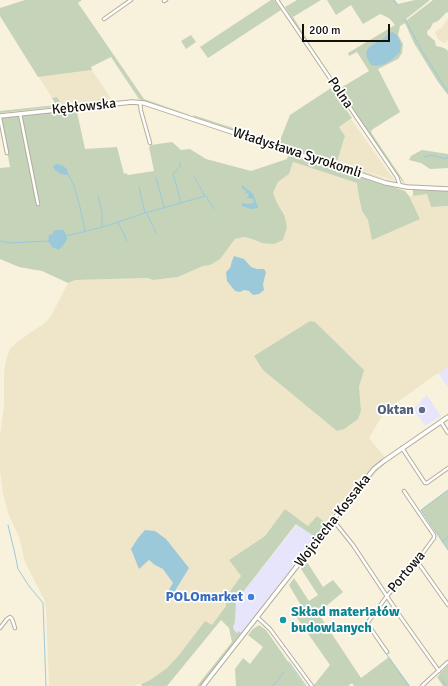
<!DOCTYPE html>
<html>
<head>
<meta charset="utf-8">
<style>
  body { margin:0 }
  #map { position:relative; width:448px; height:686px; overflow:hidden; background:#f8f2dd; font-family:Signika,sans-serif }
  canvas { display:block }
  .scale { position:absolute; left:302px; top:24px; width:88px; height:18px; box-sizing:border-box; border:2px solid #13110a; border-top:0; padding-left:5px; font-size:12px; line-height:14px; white-space:nowrap; color:#13110a; -webkit-text-stroke:3px #fff; paint-order:stroke }
</style>
</head>
<body>
<div id="map">
<canvas width="448" height="686"></canvas>
<div class="scale">200 m</div>
</div>
<script>
const c = document.querySelector('canvas').getContext('2d');
c.lineJoin = 'round';
function fill(path, color) {
  c.fillStyle = color;
  c.fill(path, 'evenodd');
}
function poly(rows) {
  const path = new Path2D();
  for (const r of rows) {
    path.moveTo(r[0], r[1]);
    for (let i = 2; i < r.length; i += 2) path.lineTo(r[i], r[i + 1]);
  }
  return path;
}
function strokePath(path, color, width, dash) {
  c.strokeStyle = color;
  c.lineWidth = width;
  c.lineCap = dash ? 'butt' : 'round';
  c.setLineDash(dash || []);
  c.stroke(path);
}
function write(font, color, halo, rows, align = 'center') {
  c.font = font + ' Signika,sans-serif';
  c.lineWidth = 3.5;
  c.setLineDash([]);
  c.textBaseline = 'middle';
  c.strokeStyle = halo;
  c.fillStyle = color;
  for (const [text, x, y, turn = 0] of rows) {
    c.save();
    c.translate(x, y);
    c.rotate((+turn || 0) * Math.PI / 180);
    c.textAlign = isNaN(turn) ? turn : align;
    if (halo) c.strokeText(text, 0, 0);
    c.fillText(text, 0, 0);
    c.restore();
  }
}
fill(poly([
  [448,367,448,388,438,373],
  [427,395,441,416,425,426,414,410,414,407,420,403,421,400],
  [297,524,315,537,241,633,240,632,237,633,234,630,233,627,235,622,236,601]
]), '#e7e5fb');
fill(poly([
  [448,19,448,39,447,42,443,43,439,40,435,33,438,29,442,28,446,20],
  [92,70,111,99,108,100,107,102,63,106,57,97,52,98,39,77],
  [351,119,395,181,337,162,345,136,339,127],
  [293,162,358,183,359,197,362,211,368,220,420,219,409,196,427,194,431,207,448,206,448,367,431,378,385,411,369,438,387,460,372,477,362,477,326,523,317,516,308,526,285,509,265,536,229,560,241,576,226,597,226,606,212,626,205,621,179,655,167,668,150,680,134,686,49,686,46,610,44,599,25,562,19,537,8,513,3,494,0,472,0,436,4,404,4,372,6,360,10,349,17,342,46,322,52,314,68,283,75,280,148,278,153,280,178,277,203,266,210,265,229,247,235,239,244,237,252,239,262,243,285,214,277,203,273,193,278,182,289,174]
]), '#efe6ca');
fill(poly([
  [25,0,82,0,78,3,144,99,190,115,189,115,144,101,139,99,111,57,91,67,92,70,38,77,0,16,0,8],
  [271,0,274,0,281,10,208,58,200,47],
  [297,0,321,0,293,17,308,41,307,42,285,7],
  [327,0,395,0,398,4,415,0,430,0,406,19,407,20,433,0,448,0,448,13,447,12,438,21,433,23,430,29,428,30,427,33,428,35,435,41,436,46,441,47,446,49,448,51,448,95,438,82,414,43,405,23,400,26,399,31,398,35,403,44,402,53,398,59,378,69,400,112,373,129,371,131,372,134,405,183,402,181,339,89,369,71,357,52,349,56,348,53,395,25,390,19,385,16,380,14,363,24,351,5,336,15],
  [389,33,397,55,393,59,378,66,366,53,370,46,382,39],
  [191,35,196,42,186,49,181,41],
  [331,88,352,118,339,127,345,136,337,162,393,182,194,117,193,115,279,143,290,115],
  [57,97,63,106,0,113,0,111,56,105,52,98],
  [98,107,100,108,100,110,99,109,77,112,85,149,117,147,124,174,126,173,128,175,154,171,149,147,151,145,172,142,181,150,190,149,206,159,251,171,287,159,289,154,405,191,409,196,420,219,372,240,368,220,362,211,359,197,357,183,293,162,289,174,278,182,273,193,277,203,284,214,287,227,283,240,274,244,262,243,252,239,244,237,235,239,220,259,210,265,203,266,178,277,153,280,148,278,75,280,68,283,42,271,19,267,0,259,0,168,10,167,1,118],
  [422,150,448,154,448,168,430,169,421,163,409,160,411,156,418,152],
  [413,190,448,191,448,206,431,207,427,194,413,196],
  [310,321,315,322,364,370,359,387,361,411,358,419,344,429,337,431,263,370,254,356],
  [448,490,448,550,421,510],
  [285,509,308,526,317,516,326,523,315,537,296,524,236,601,235,622,233,627,234,630,237,633,239,631,241,633,231,646,228,652,216,668,201,686,197,686,232,642,229,628,221,620,167,686,142,686,141,684,150,680,167,668,179,655,205,621,212,625,226,606,226,597,241,576,229,560,265,536],
  [307,562,323,587,333,580,343,592,318,613,361,678,389,657,410,686,354,686,352,683,348,686,314,686,314,685,330,665,295,615,302,607,289,585,294,578,309,601,318,595,301,569],
  [259,625,266,630,305,686,236,686,235,669,243,658,250,664,263,647,248,635,253,629],
  [448,665,448,686,443,686,437,677]
]), '#c5d3b9');
fill(poly([
  [392,32,397,35,401,44,400,52,393,59,385,64,378,66,371,65,367,58,366,53,367,50,370,46,382,39,389,33],
  [55,164,58,164,63,166,67,169,68,174,65,175,59,173,55,170,53,167],
  [242,185,253,194,256,202,258,206,258,208,251,209,242,206,242,203,249,204,253,203,254,202,253,199,247,198,249,194,248,193,244,194,244,193,246,193,246,191,242,188],
  [58,230,63,230,66,234,67,239,65,243,59,250,52,247,48,241,49,235,53,234,53,231],
  [234,256,244,259,251,267,257,269,264,269,266,272,263,284,264,290,259,294,253,295,249,291,244,290,240,292,235,291,227,281,226,272,230,268,232,261],
  [145,530,155,531,166,539,189,568,170,599,164,598,173,583,163,569,155,565,149,560,139,569,131,549,138,538]
]), '#9bc9da');
strokePath(poly([
  [393,0,397,5],
  [404,19,407,23,422,51,448,92],
  [424,157,431,155,446,159,448,157],
  [180,163,180,166,176,171,173,173,181,203],
  [68,174,74,186,80,207,85,231],
  [156,178,164,207],
  [139,187,145,213],
  [98,196,102,213,102,227],
  [206,196,214,209],
  [147,214,156,233],
  [118,222,127,241],
  [66,236,103,227,145,213,205,196,194,177],
  [0,241,9,243,48,241],
  [448,490,421,510,448,550],
  [8,525,15,554,18,569,29,586,43,603,46,686],
  [442,542,448,537],
  [380,645,409,686],
  [289,662,306,686],
  [441,678,446,686],
  [273,686,284,672]
]), '#9bc9da', 1);
const street = poly([
  [164,0,164,1,166,0],
  [277,0,397,177,400,186],
  [104,19,131,0],
  [140,103,141,111,150,143],
  [20,114,38,204],
  [0,118,7,153],
  [441,422,448,433],
  [402,448,425,483,427,483,448,468],
  [333,520,353,545,402,619,439,671],
  [417,561,448,605],
  [257,617,270,629,312,686],
  [0,628,7,619,10,617,12,619,15,628],
  [387,652,369,626,368,622,387,596,417,561,434,538,434,535,404,491],
  [422,686,448,662]
]);
const secondary = poly([
  [0,116,132,102,144,103,386,183,407,187,448,189],
  [203,686,333,520,374,469,384,461,448,417]
]);
strokePath(street, '#b3ad9a', 4.5);
strokePath(secondary, '#b3ad9a', 5.5);
strokePath(street, '#fff', 2.5);
strokePath(secondary, '#fff', 3.5);
for (const [x, y, r, color] of [
  [422,410,4,"#5c6f8a"],
  [251,597,4,"#3f7fe0"],
  [283,620,4,"#0f9aa8"]
]) {
  const dot = new Path2D();
  dot.arc(x, y, r, 0, 2 * Math.PI);
  c.fillStyle = color;
  c.fill(dot);
  strokePath(dot, '#fff', 1.5);
}
write('14px', '#13110a', '#fff', [
  ["Polna",340,93,56],
  ["Kębłowska",84,107,-6],
  ["Władysława Syrokomli",297,153,18],
  ["Wojciecha Kossaka",333,521,-52],
  ["Portowa",407,572,-50]
]);
write('bold 14px', '#4e5e75', '#fff', [
  ["Oktan",414,410]
], 'right');
write('bold 14px', '#366cbe', '#fff', [
  ["POLOmarket",243,597]
], 'right');
write('bold 14px', '#0d838f', '#fff', [
  ["Skład materiałów",291,612],
  ["budowlanych",291,628]
], 'left');
</script>
</body>
</html>
